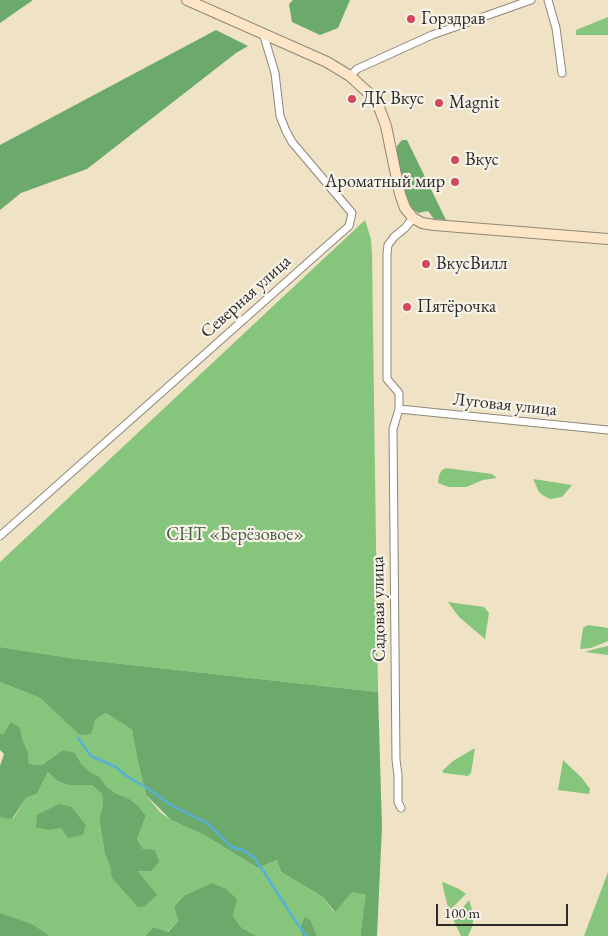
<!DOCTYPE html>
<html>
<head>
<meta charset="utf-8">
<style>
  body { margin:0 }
  #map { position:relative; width:608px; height:936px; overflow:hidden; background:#f0e2c5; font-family:"EB Garamond",serif }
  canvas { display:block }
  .scale { position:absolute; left:436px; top:904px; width:132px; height:22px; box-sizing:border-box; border:2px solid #2b2b2b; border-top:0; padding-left:6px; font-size:15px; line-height:18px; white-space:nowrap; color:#2b2b2b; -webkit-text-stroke:4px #f7f3e8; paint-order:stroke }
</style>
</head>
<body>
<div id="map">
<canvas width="608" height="936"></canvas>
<div class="scale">100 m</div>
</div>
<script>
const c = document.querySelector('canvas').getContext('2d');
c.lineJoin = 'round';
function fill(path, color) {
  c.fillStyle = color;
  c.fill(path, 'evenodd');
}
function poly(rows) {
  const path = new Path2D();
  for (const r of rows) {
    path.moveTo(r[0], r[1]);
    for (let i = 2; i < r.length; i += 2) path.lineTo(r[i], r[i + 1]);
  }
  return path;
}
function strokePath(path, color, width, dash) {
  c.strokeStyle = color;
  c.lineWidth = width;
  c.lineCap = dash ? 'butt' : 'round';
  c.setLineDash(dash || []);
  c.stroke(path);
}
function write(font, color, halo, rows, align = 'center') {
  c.font = font + ' "EB Garamond",serif';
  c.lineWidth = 4.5;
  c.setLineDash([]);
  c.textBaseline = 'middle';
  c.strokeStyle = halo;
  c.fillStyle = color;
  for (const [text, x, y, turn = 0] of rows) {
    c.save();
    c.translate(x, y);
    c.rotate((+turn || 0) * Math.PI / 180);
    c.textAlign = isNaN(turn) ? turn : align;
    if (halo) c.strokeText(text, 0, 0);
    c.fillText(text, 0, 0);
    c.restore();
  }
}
fill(poly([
  [608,17,608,35,576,35,576,30],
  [365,220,371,239,372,254,378,692,77,659,0,647,0,562],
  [446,468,492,474,497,478,483,480,466,487,449,487,438,483,439,475,442,470],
  [533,479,572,485,562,497,550,499,544,496,539,492],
  [448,602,484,607,489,613,485,639,459,617],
  [588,625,608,628,608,641,591,648,580,649,583,628],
  [608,646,608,655,585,652,599,648],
  [0,682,40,698,80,734,95,720,106,713,132,730,137,757,146,795,160,812,171,820,204,835,258,868,277,860,281,872,323,897,334,912,352,892,367,895,361,930,361,936,317,936,304,917,300,929,302,936,257,936,242,928,233,916,184,896,174,906,178,921,167,932,153,927,145,936,50,936,34,925,3,916,0,913,0,815,13,819,26,798,37,794,48,772,57,781,68,785,92,785,102,794,103,806,99,818,101,830,105,855,110,866,113,878,152,891,138,871,143,849,137,839,146,816,128,798,117,794,107,787,100,777,90,772,63,750,42,765,29,764,28,752,23,741,20,728,0,734],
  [72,807,86,825,68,837,62,828],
  [475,748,471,773,468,776,444,773,442,771,453,761],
  [563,760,582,778,590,789,589,794,558,790],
  [608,872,608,936,584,936],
  [443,882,459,889,466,894,449,911,442,883],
  [469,900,474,916,472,927,468,936,461,936,453,919]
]), '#86c57c');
fill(poly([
  [0,0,33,0,0,23],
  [293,0,350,0,338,28,320,35,292,22,289,4],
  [216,30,248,46,236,53,87,169,21,193,0,210,0,145],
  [402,140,407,140,446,220,434,219,428,211,418,213,412,208,405,195,397,152,397,146],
  [0,647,77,659,378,692,382,827,377,936,361,936,361,930,366,895,352,892,335,912,323,897,281,872,277,860,258,868,204,835,171,820,146,795,137,757,132,730,106,713,95,720,91,734,80,735,40,698,0,682],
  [11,722,20,728,23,741,28,752,29,764,42,765,63,750,75,753,81,764,90,772,100,777,107,787,117,794,128,798,138,806,146,816,137,839,143,849,155,850,159,862,151,871,138,871,157,895,145,906,138,907,112,878,110,866,105,855,101,830,99,818,103,806,102,794,92,785,68,785,57,781,48,772,37,794,26,798,12,819,0,817,0,766,4,754,0,750,0,734,4,733],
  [59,804,72,807,86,825,83,835,68,838,61,828,49,830,36,827,37,815],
  [212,883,226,889,237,899,233,916,242,928,257,936,145,936,153,927,168,932,178,921,174,906,184,896],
  [0,913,34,925,50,936,0,936],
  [304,917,310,920,317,936,302,936,300,929]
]), '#6caa6c');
strokePath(poly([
  [78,738,91,756,116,767,126,776,149,789,171,805,207,823,217,832,231,847,243,850,255,858,296,922,307,936]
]), '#57b1d4', 2.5);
const street = poly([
  [548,0,556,28,562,73],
  [350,76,357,69,432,35,531,0],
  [399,409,608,430],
  [0,536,349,226,352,213,292,142,286,131,280,116,275,73,263,33],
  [401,808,398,802,398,775,396,760,393,429,399,409,399,393,387,379,387,254,388,245,394,237,405,228,413,218]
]);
const secondary = poly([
  [187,0,327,62,350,76,374,98,380,110,386,126,400,194,405,208,413,218,422,223,434,225,608,239]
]);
strokePath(street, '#8e8678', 9);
strokePath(secondary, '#8e8678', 12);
strokePath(street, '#fff', 7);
strokePath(secondary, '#fde5c5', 10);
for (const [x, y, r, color] of [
  [411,19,5,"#d1495b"],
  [352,99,5,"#d1495b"],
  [439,103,5,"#d1495b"],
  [455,160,5,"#d1495b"],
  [455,182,5,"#d1495b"],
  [426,264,5,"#d1495b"],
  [407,307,5,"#d1495b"]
]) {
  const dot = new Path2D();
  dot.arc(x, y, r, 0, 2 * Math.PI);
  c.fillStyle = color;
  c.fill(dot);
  strokePath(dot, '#f7f3e8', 2);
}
write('18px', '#2b2b2b', '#f7f3e8', [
  ["Горздрав",421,19],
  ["ДК Вкус",362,99],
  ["Magnit",449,103],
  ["Вкус",465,160],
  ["Ароматный мир",445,182,"right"],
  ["ВкусВилл",436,264],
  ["Пятёрочка",417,307]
], 'left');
write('18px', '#2b2b2b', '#f7f3e8', [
  ["Северная улица",246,297,-42],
  ["Луговая улица",505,405,6],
  ["Садовая улица",379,609,-91]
]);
write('18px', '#465943', '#f7f3e8', [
  ["СНТ «Берёзовое»",235,535]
]);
</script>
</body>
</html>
